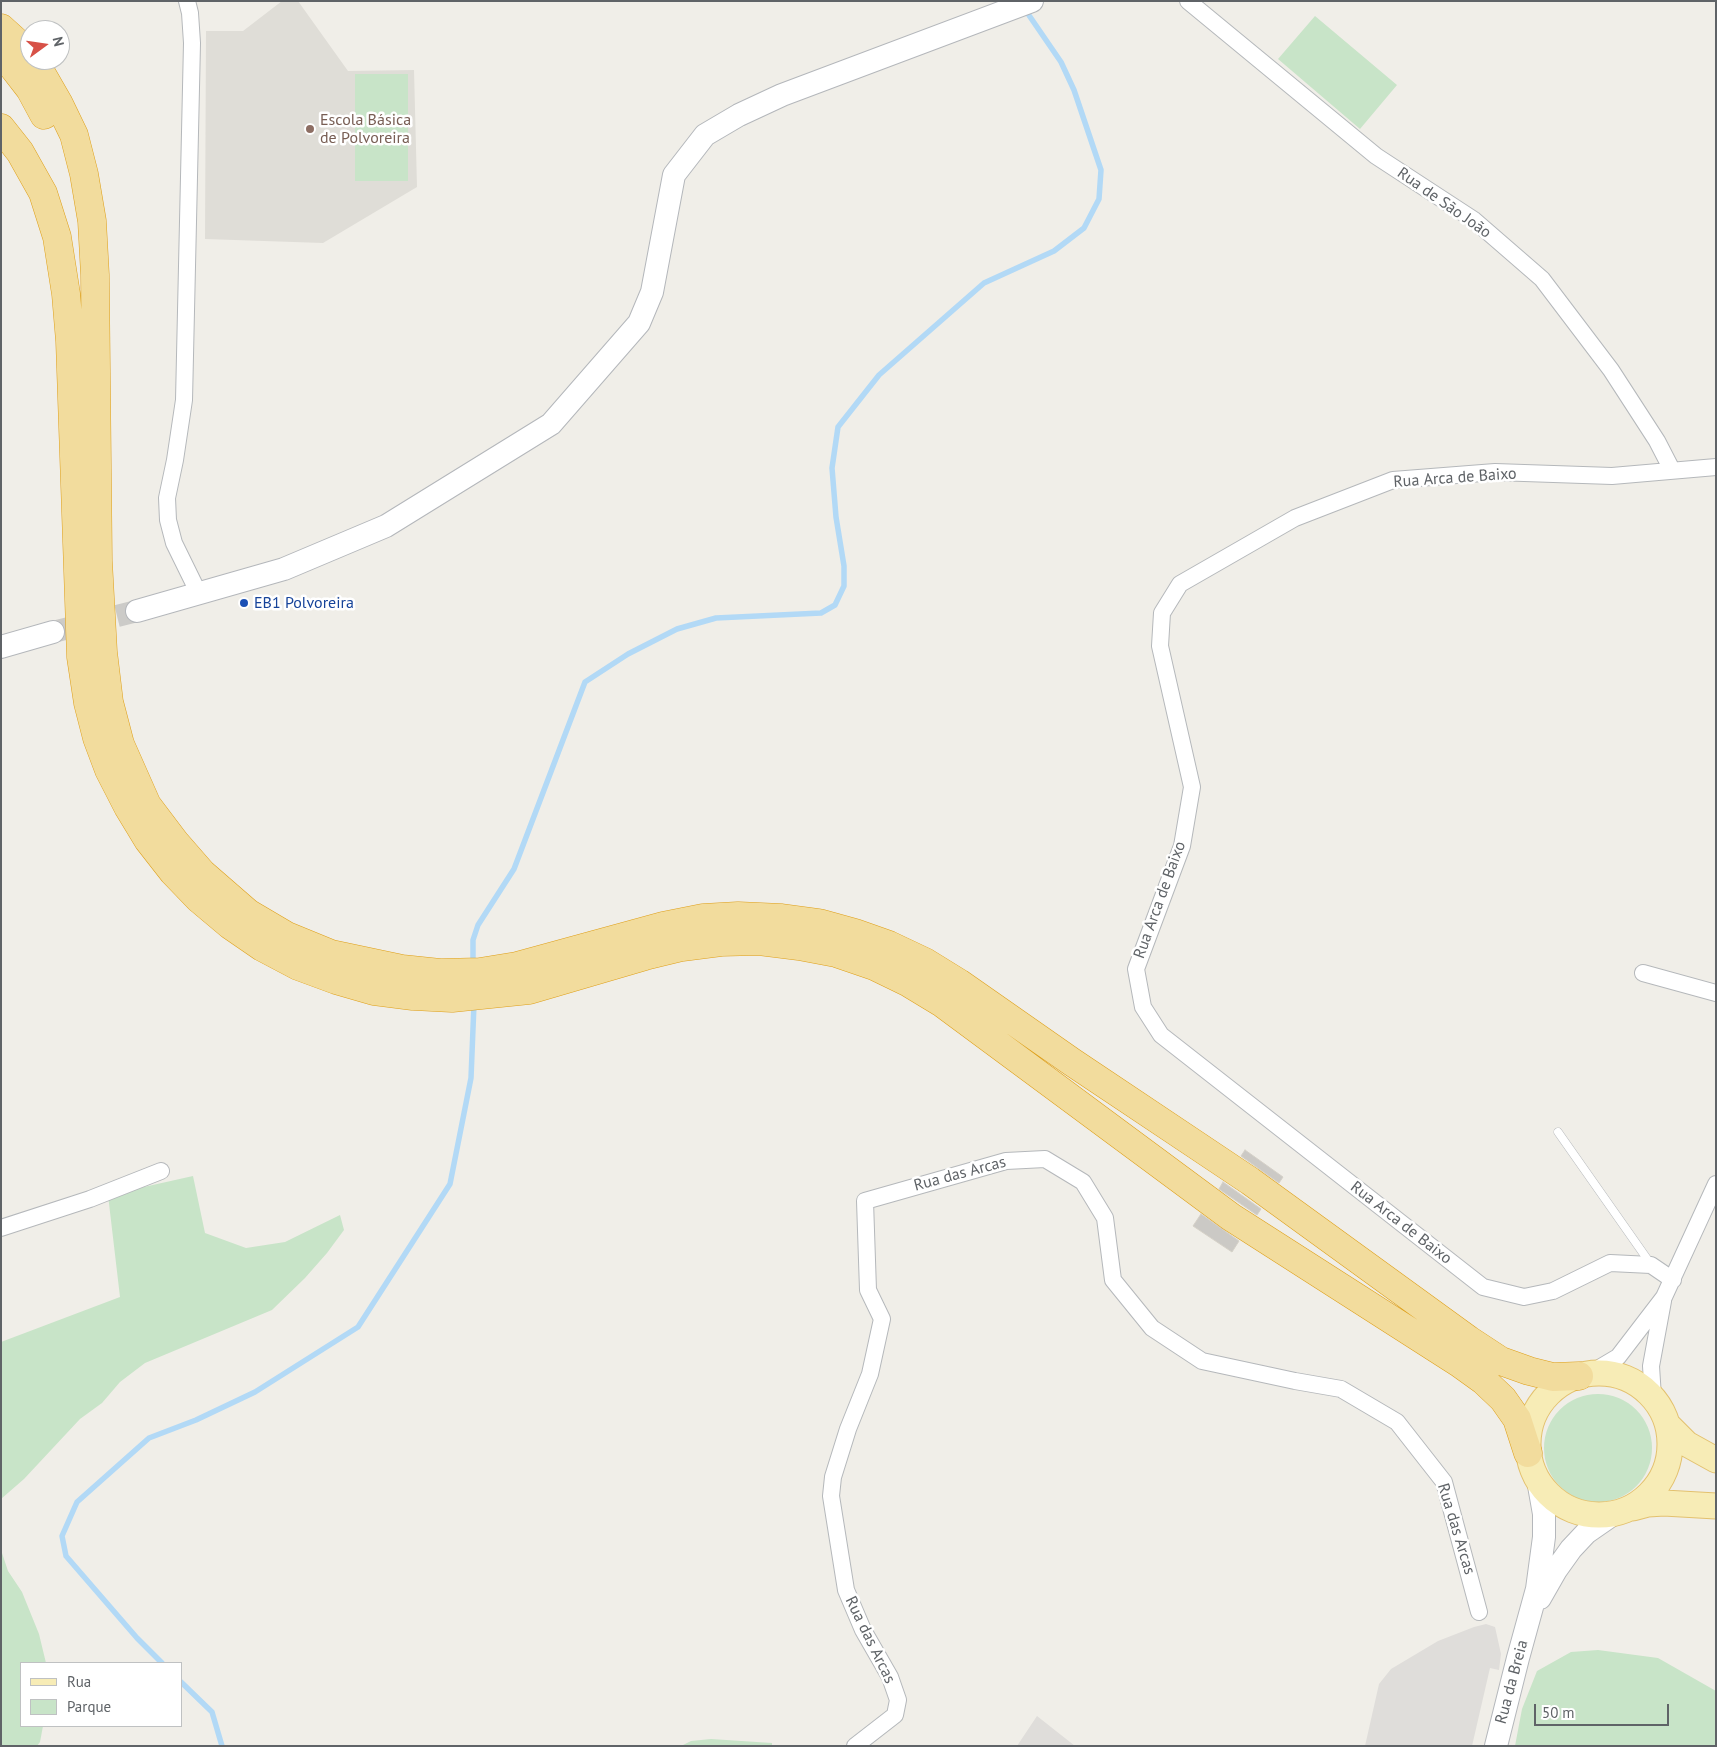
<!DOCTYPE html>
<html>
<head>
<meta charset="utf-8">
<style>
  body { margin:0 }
  #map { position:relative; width:1717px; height:1747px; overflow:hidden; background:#f0eee8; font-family:"PT Sans",sans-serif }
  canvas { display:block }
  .frame { position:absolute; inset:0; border:2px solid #5f6367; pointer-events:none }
  .legend { position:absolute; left:20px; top:1662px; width:162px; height:65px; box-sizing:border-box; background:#fff; border:1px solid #bfc1c2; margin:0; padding:6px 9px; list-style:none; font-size:15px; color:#5f6367 }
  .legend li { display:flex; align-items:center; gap:10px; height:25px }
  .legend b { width:25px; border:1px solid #bfc1c2 }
  .north { position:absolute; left:20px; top:20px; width:50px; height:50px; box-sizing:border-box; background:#fff; border:1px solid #bfc1c2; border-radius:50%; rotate:76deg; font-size:14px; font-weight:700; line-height:20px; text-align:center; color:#5f6367 }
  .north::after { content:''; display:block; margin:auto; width:18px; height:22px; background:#d75147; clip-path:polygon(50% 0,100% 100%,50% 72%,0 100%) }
  .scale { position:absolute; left:1534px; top:1704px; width:135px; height:22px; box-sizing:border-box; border:2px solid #5f6367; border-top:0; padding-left:6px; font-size:15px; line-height:18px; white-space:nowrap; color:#5f6367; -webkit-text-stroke:4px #fff; paint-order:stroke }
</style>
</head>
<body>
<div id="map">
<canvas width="1717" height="1747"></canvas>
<div class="frame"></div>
<ul class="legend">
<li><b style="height:6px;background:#f7ecb6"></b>Rua</li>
<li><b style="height:14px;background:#c8e4c8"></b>Parque</li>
</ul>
<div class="north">N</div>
<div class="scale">50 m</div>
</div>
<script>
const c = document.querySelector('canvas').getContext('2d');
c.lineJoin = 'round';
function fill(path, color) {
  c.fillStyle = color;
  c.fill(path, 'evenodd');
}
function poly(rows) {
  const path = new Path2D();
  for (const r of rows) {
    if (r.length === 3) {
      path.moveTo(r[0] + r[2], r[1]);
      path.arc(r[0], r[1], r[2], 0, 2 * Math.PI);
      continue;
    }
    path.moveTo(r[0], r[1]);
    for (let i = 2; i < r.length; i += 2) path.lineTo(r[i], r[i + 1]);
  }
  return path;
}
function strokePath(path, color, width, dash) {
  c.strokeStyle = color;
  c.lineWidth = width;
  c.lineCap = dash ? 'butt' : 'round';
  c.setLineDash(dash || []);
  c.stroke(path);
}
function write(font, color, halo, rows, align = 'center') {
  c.font = font + ' "PT Sans",sans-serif';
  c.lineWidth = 5;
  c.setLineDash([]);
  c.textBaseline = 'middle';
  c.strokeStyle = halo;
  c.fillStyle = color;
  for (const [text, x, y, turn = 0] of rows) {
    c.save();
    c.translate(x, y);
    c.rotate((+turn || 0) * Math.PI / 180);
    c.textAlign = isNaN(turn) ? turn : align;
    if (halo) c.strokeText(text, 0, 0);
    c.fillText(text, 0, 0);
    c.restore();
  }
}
fill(poly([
  [1486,1624,1495,1627,1501,1654,1499,1670,1490,1668,1472,1746,1365,1746,1379,1684,1391,1669,1438,1641,1474,1627],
  [1037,1716,1075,1746,1017,1746]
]), '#dfddda');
fill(poly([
  [282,1,298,1,348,71,414,70,417,187,323,243,205,239,206,31,243,31]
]), '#dfddd7');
fill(poly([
  [1315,16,1397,85,1360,129,1278,59],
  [355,74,408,74,408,181,355,181],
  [193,1176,205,1233,246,1248,285,1242,340,1215,344,1230,327,1253,305,1278,272,1310,145,1363,120,1382,102,1403,80,1419,24,1479,1,1499,1,1342,120,1297,108,1195],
  [1598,1448,54],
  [1,1550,8,1571,22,1592,39,1634,46,1663,21,1663,21,1726,43,1726,40,1742,37,1746,1,1746],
  [1598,1650,1658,1658,1716,1691,1716,1746,1515,1746,1522,1709,1537,1671,1571,1652],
  [711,1739,772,1743,772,1746,681,1746,691,1741]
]), '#c8e4c8');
strokePath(poly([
  [473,964,473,940,478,925,514,869,585,682,628,654,677,629,716,618,821,613,835,605,844,586,844,566,836,517,832,468,838,427,879,375,984,283,1054,251,1084,228,1099,199,1101,170,1074,90,1061,62,1024,8],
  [162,1663,137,1638,66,1556,62,1536,77,1502,149,1438,196,1420,255,1392,358,1327,450,1184,471,1078,474,1004],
  [181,1682,212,1712,222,1746]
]), '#b2d9f6', 5.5);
const building = poly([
  [1245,1150,1283,1177,1279,1183,1241,1156,1245,1150],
  [1223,1182,1261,1209,1257,1215,1219,1189,1223,1182],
  [1201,1214,1239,1241,1232,1252,1193,1226,1201,1214]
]);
fill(building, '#cbc9c5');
strokePath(building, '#d4d0c7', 1);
strokePath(poly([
  [53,632,137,611]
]), '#cccbc8', 22, [22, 11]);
const lane = poly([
  [1558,1132,1650,1263]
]);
const street = poly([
  [187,1,190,13,192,43,184,400,175,460,167,498,168,520,174,543,199,594],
  [1188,1,1376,156,1474,220,1542,279,1611,370,1657,441,1672,470],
  [1643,973,1716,993],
  [1,1228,90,1199,161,1171],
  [1673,1280,1651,1265,1610,1263,1553,1291,1524,1297,1483,1287,1161,1035,1143,1007,1136,969,1182,846,1192,787,1160,646,1162,613,1180,584,1295,518,1393,480,1495,472,1612,476,1716,467],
  [1591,1373,1618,1357,1664,1297,1716,1184],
  [1653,1397,1651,1366,1663,1301],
  [855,1746,895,1715,898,1700,890,1677,863,1630,846,1590,831,1496,833,1477,848,1429,870,1374,882,1319,868,1290,865,1201,1006,1161,1045,1159,1083,1182,1105,1218,1113,1280,1152,1328,1202,1361,1295,1381,1341,1389,1397,1422,1444,1482,1479,1612]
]);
const secondary = poly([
  [137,611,284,569,386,526,551,424,639,323,652,292,674,175,705,135,739,115,782,95,1032,1],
  [1,647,53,632],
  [1540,1598,1556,1570,1571,1549,1586,1533,1612,1515],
  [1496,1746,1518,1658,1537,1589,1544,1537,1544,1514,1538,1480]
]);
const primary = poly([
  [1599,1444,71],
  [1668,1425,1687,1444,1716,1460],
  [1633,1508,1648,1504,1664,1503,1716,1506]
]);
const highway = poly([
  [1,28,22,47,30,57],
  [1,56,9,62,30,89,44,115],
  [32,60,40,71,59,104,74,135,84,174,92,221,95,275,98,561,103,652,109,702,120,744,147,805,175,842,202,873,248,913,287,936,331,954,402,969,440,973,480,972,517,966,663,926,703,918,738,916,782,918,819,923,855,933,889,945,925,962,959,983,1072,1062,1250,1181,1469,1340,1501,1361,1529,1371,1553,1377,1579,1376],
  [1,128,20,152,43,193,57,237,66,294,70,341,81,657,88,703,97,738,109,770,128,807,148,840,173,872,199,899,230,925,262,947,298,966,336,980,374,991,413,996,452,998,529,990,645,956,682,947,721,942,759,941,799,946,836,953,874,966,909,983,942,1003,1231,1217,1459,1363,1484,1381,1503,1399,1517,1419,1528,1453]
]);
strokePath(lane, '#b5b8bb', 9);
strokePath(street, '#b5b8bb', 18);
strokePath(secondary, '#b4b7bb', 24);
strokePath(primary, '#e3c16e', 27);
strokePath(highway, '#de9f19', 29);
strokePath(lane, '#fff', 8);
strokePath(street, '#fff', 16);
strokePath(secondary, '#fff', 22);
strokePath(primary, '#f7ecb6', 25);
strokePath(highway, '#f2dc9d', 28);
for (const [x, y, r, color] of [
  [310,129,5,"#8d6e63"],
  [244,603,5,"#1a4fb4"]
]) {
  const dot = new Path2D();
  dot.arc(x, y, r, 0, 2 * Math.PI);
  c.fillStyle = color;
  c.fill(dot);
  strokePath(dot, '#fff', 2);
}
write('16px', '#785e54', '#fff', [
  ["Escola Básica",320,120],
  ["de Polvoreira",320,138]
], 'left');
write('16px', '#5f6367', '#fff', [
  ["Rua de São João",1444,203,35],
  ["Rua Arca de Baixo",1455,478,-4],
  ["Rua Arca de Baixo",1160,900,-70],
  ["Rua das Arcas",960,1174,-15],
  ["Rua Arca de Baixo",1401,1223,38],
  ["Rua das Arcas",1456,1529,73],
  ["Rua das Arcas",870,1640,64],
  ["Rua da Breia",1512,1682,-75]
]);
write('16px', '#164399', '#fff', [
  ["EB1 Polvoreira",254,603]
], 'left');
</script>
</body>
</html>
